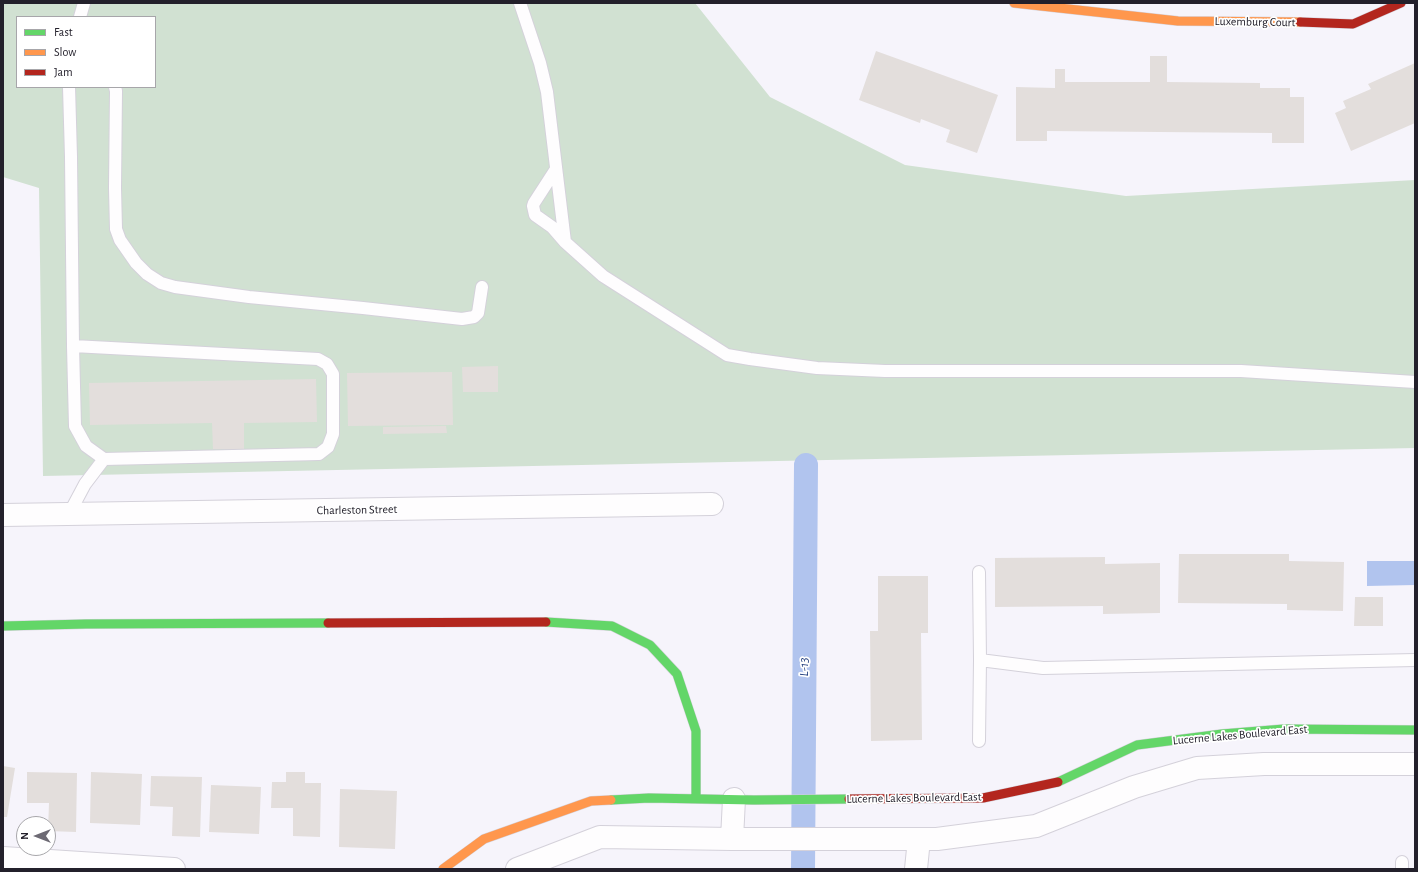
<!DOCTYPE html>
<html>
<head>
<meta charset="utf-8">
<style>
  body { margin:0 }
  #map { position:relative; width:1418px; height:872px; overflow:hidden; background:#f6f4fb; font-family:"Alegreya Sans",sans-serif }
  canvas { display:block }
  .frame { position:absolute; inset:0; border:4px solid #23202b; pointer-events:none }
  .legend { position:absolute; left:16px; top:16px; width:140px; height:72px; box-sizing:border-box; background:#fff; border:1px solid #a7a6aa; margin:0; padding:5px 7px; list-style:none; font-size:12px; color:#23202b }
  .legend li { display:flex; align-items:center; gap:8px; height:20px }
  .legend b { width:20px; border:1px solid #a7a6aa }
  .north { position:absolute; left:16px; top:816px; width:40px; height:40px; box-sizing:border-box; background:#fff; border:1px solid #a7a6aa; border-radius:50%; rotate:270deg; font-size:11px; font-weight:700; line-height:16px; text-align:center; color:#23202b }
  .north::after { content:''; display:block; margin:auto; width:14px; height:18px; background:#6d6a74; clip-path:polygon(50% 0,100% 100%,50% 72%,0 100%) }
</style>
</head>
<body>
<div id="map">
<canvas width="1418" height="872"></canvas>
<div class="frame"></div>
<ul class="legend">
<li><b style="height:5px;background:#63d668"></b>Fast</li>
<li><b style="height:5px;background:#ff974d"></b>Slow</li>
<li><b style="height:5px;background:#b3261e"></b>Jam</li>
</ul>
<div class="north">N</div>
</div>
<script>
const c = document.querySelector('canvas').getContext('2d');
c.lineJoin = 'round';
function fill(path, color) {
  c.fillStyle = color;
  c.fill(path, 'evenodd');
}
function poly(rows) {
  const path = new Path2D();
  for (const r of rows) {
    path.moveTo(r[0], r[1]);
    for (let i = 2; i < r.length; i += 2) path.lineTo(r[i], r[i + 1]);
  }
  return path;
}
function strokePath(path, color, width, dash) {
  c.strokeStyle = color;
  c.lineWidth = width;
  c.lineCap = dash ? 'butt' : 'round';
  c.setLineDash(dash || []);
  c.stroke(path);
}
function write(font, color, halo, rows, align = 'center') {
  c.font = font + ' "Alegreya Sans",sans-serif';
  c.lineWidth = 3.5;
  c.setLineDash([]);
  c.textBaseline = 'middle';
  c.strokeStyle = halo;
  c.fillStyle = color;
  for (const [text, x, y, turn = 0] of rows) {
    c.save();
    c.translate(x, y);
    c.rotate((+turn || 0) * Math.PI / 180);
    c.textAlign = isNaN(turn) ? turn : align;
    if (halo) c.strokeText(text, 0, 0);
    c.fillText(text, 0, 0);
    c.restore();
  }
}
fill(poly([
  [3,3,695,3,770,97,905,165,1126,196,1415,180,1415,448,43,476,39,188,3,177],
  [17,17,155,17,155,87,17,87]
]), '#d1e1d2');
fill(poly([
  [1367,561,1415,561,1415,585,1367,586]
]), '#b1c4ee');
strokePath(poly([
  [803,869,806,465]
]), '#b1c4ee', 24);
fill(poly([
  [876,51,998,95,977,153,946,142,950,130,921,119,920,123,859,100],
  [1150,56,1167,56,1167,82,1260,83,1260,88,1290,88,1290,97,1304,97,1304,143,1272,143,1272,133,1047,131,1047,141,1016,141,1016,87,1055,88,1055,69,1065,69,1065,82,1150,82],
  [1415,63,1415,123,1351,151,1335,113,1346,108,1343,101,1371,89,1368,84],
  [498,366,498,392,463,392,462,367],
  [452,372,453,425,348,426,347,373],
  [316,379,317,422,244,423,244,449,213,449,212,423,90,425,89,383],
  [446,426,447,433,383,434,383,427],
  [1179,554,1289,554,1289,561,1344,562,1343,611,1287,610,1287,604,1178,603],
  [1105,557,1105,564,1160,563,1160,613,1103,614,1103,606,995,607,995,558],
  [878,576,928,576,928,633,921,633,922,740,871,741,870,631,878,631],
  [1355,597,1383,597,1383,626,1354,626],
  [3,766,15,768,7,817,3,817],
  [27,772,77,773,76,832,48,831,49,803,27,803],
  [91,772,142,774,140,825,90,823],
  [286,772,305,772,305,783,321,783,320,837,293,836,293,808,271,808,272,782,286,782],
  [151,776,202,777,200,837,172,836,173,807,150,806],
  [211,785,261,787,259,834,209,832],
  [340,789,397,791,395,849,339,847]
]), '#e3dedc');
const lane = poly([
  [520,3,540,63,547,92,565,242],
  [80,17,84,3],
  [69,87,71,157,73,346],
  [115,87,116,91,115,188,116,229,120,240,136,263,147,274,161,283,175,287,249,297,363,308,462,319,474,317,478,313,482,287],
  [556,169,534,203,533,206,535,215,552,227,565,242,603,276,727,355,750,359,817,368,885,371,1241,371,1415,382],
  [69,514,85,484,104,459,319,454,328,447,333,434,333,374,327,364,318,359,73,346,75,426,86,446,104,459],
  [979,572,980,660,979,741],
  [980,660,1043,668,1415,660],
  [1402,869,1402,862]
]);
const street = poly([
  [3,515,712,504],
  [732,839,734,799],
  [3,858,174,869],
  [517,869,600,837,732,839,937,839,1036,826,1134,787,1197,768,1264,764,1415,764],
  [916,869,919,839]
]);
const fast = poly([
  [546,622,612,626,650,645,677,674,696,731,696,799],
  [3,626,86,624,328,623],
  [1058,782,1137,745,1222,734,1284,729,1415,730],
  [611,800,649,798,754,800,849,799]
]);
const slow = poly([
  [1014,3,1178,21,1300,22],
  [443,869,484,839,591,801,611,800]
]);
const jam = poly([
  [1300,22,1353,24,1401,3],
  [328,623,546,622],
  [849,799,983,798,1058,782]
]);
strokePath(lane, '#d4d1da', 14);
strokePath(street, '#d4d1da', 24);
strokePath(fast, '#d4d1da', 10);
strokePath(slow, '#d4d1da', 10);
strokePath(jam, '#d4d1da', 10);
strokePath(lane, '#fefdfe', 12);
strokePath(street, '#fefdfe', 22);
strokePath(fast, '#63d668', 9);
strokePath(slow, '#ff974d', 9);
strokePath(jam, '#b3261e', 9);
write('12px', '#23202b', '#fff', [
  ["Luxemburg Court",1255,22,1],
  ["Charleston Street",357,510,-1],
  ["Lucerne Lakes Boulevard East",1240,735,-5],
  ["Lucerne Lakes Boulevard East",914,798,-1]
]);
write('italic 13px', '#1a387a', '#fff', [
  ["L-13",804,667,-90]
]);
</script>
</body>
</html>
